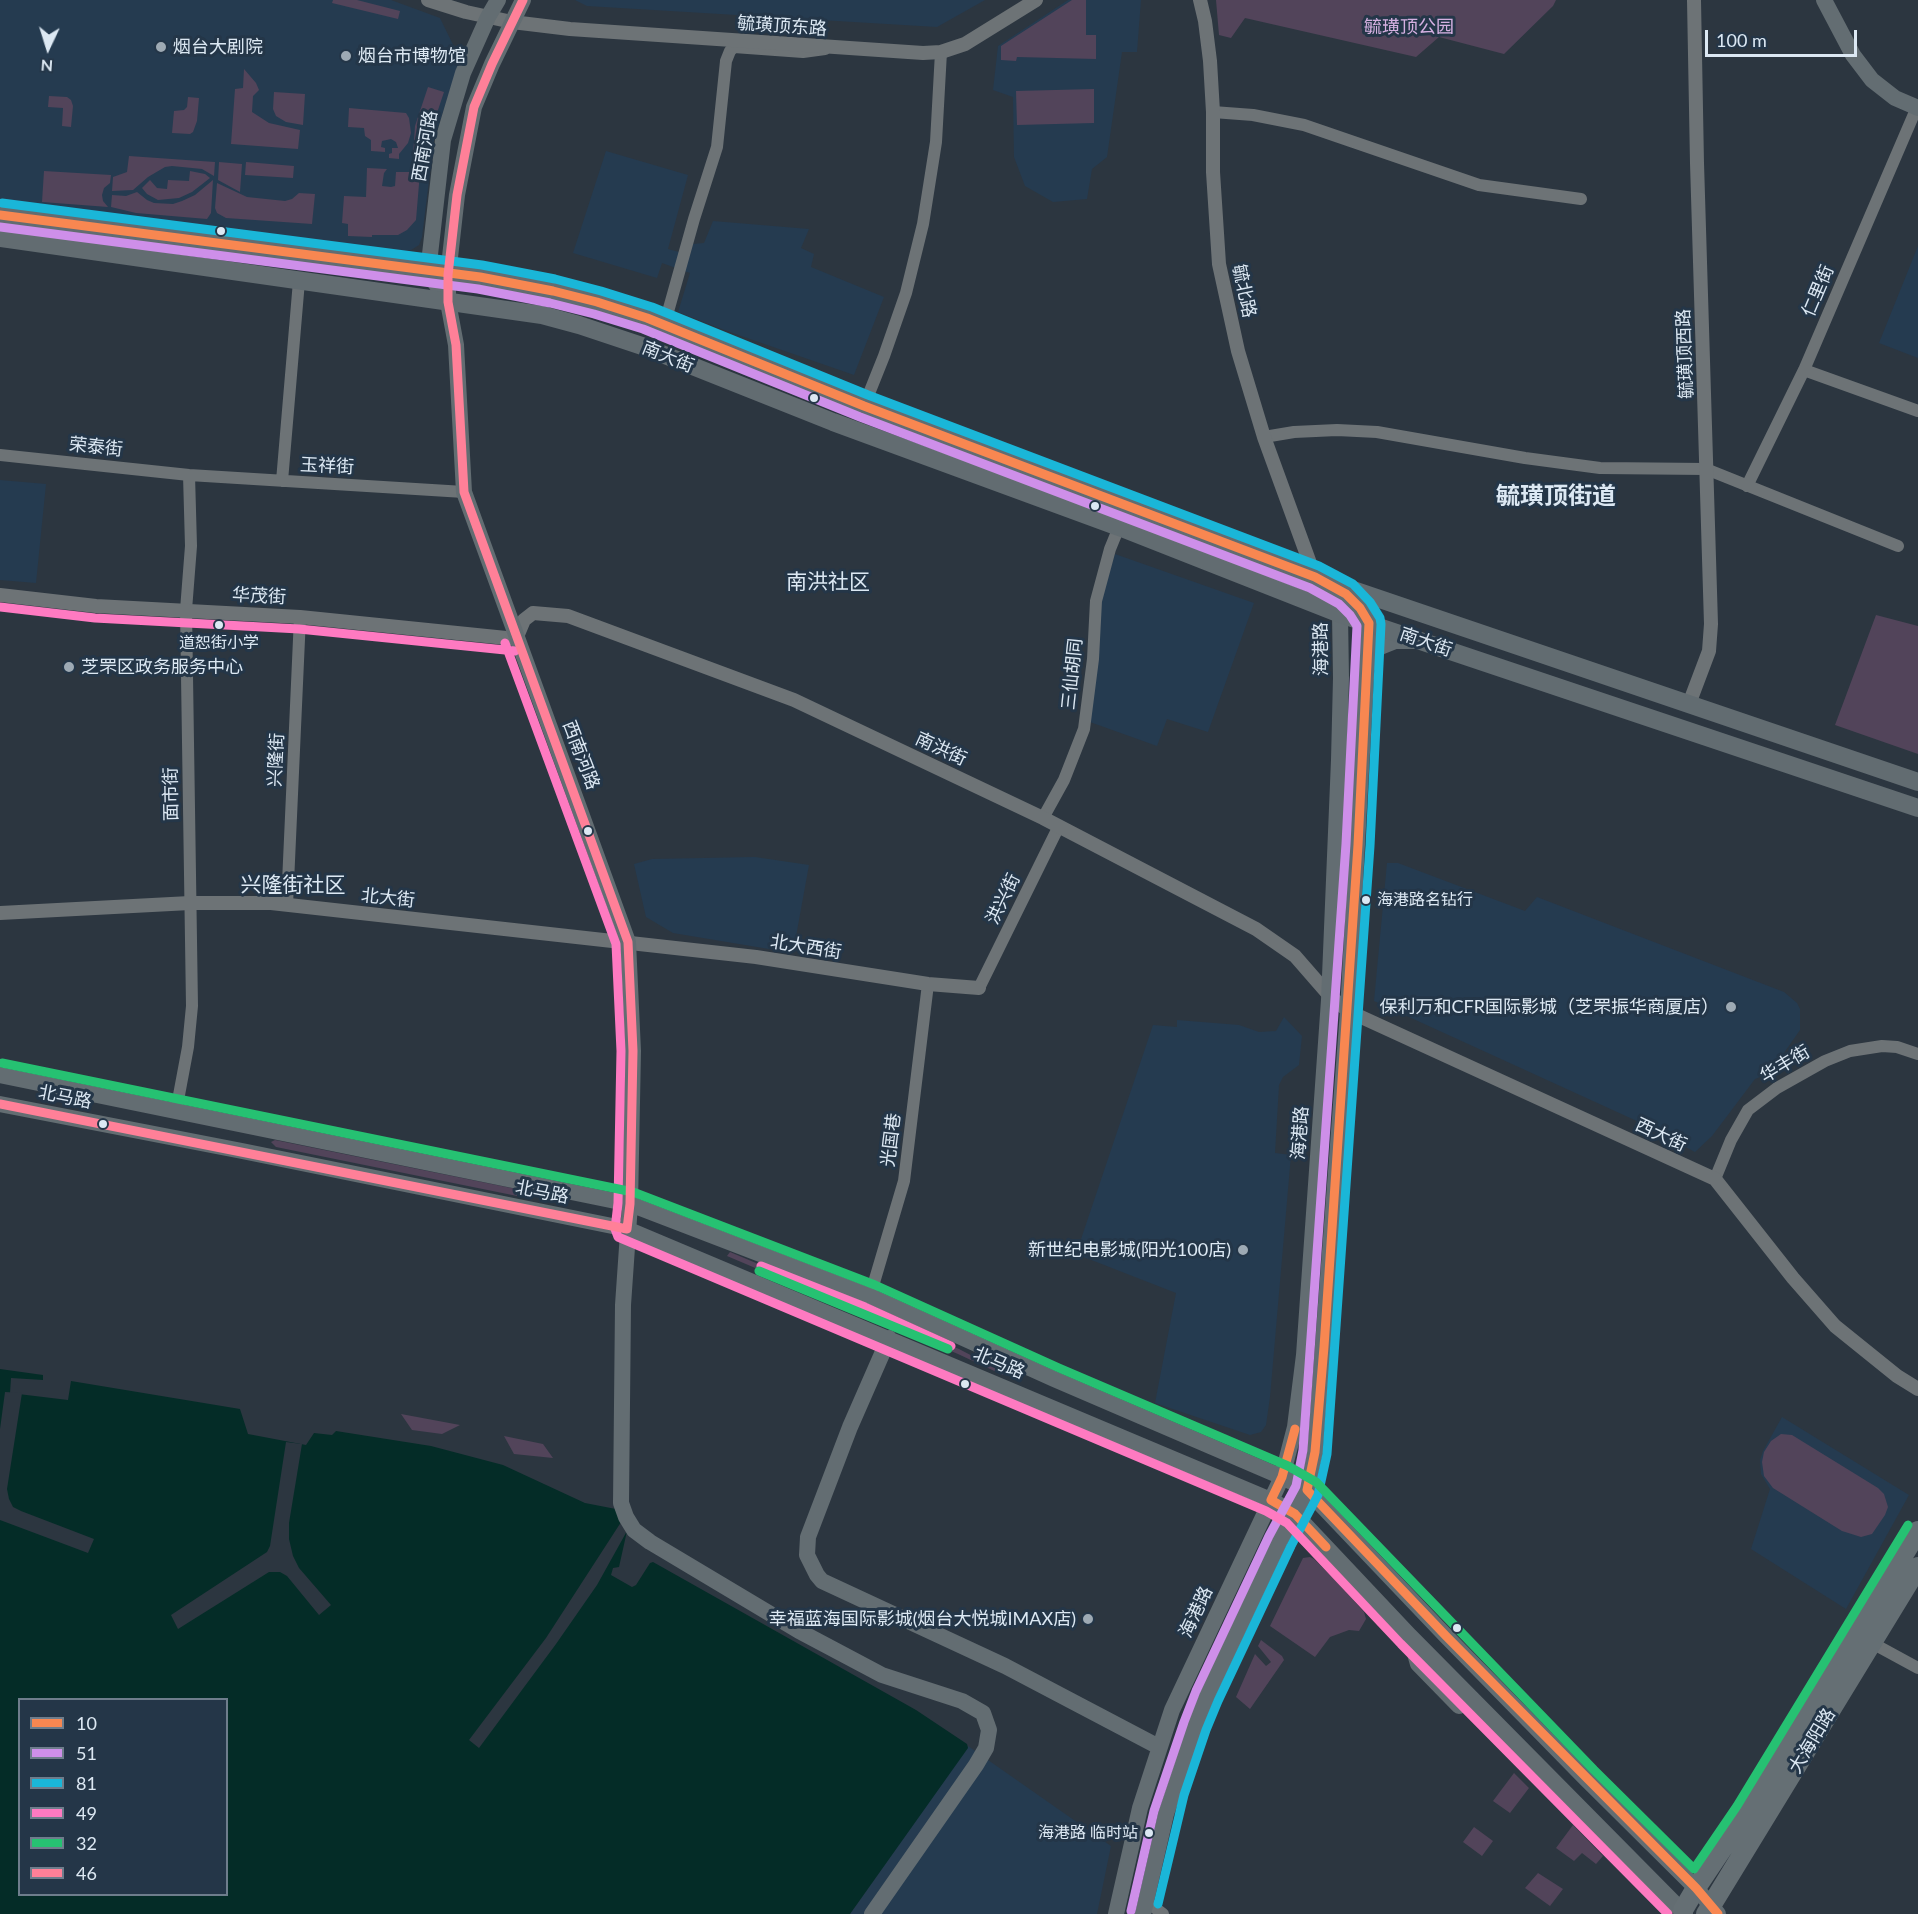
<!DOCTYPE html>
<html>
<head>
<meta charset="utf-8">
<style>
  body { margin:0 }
  #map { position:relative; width:1918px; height:1914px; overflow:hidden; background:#2c3640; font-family:Lato,sans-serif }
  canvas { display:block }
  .legend { position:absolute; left:18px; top:1698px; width:210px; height:198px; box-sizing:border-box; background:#243648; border:2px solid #6e7d8c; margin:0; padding:8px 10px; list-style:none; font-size:18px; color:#dce8f3 }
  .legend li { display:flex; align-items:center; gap:12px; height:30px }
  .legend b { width:30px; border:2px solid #6e7d8c }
  .north { position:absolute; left:18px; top:18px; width:60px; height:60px; -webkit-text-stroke:4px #243648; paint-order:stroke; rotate:184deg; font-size:16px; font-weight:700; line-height:24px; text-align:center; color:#dce8f3 }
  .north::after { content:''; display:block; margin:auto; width:21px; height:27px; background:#dce8f3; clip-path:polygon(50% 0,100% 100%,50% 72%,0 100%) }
  .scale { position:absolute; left:1705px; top:30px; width:152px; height:27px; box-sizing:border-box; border:3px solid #dce8f3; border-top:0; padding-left:8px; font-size:18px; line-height:21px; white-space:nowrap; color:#dce8f3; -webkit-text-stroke:4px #243648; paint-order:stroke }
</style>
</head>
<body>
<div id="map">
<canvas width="1918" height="1914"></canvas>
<ul class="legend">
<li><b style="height:8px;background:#f88751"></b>10</li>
<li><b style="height:8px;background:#ce8fe9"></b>51</li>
<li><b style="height:8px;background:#1ab6d8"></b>81</li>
<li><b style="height:8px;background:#fe7ac1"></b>49</li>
<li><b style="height:8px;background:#26c172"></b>32</li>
<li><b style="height:8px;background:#ff8098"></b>46</li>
</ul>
<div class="north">N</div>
<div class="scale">100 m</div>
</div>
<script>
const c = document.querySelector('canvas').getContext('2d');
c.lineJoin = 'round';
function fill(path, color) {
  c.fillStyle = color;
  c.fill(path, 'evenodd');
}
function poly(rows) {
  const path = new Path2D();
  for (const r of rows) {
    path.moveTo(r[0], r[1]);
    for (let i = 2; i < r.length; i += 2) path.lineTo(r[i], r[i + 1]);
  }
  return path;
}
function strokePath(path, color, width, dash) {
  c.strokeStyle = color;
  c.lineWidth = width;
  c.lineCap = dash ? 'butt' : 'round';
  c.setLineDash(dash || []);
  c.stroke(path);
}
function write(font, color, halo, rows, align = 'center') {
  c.font = font + ' Lato,"Noto Sans SC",sans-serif';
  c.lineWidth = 6;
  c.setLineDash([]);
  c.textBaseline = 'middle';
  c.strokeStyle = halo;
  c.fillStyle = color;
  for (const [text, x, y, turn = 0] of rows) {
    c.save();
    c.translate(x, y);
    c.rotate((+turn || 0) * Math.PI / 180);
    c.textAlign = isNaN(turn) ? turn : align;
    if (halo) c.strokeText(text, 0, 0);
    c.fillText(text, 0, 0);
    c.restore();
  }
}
fill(poly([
  [0,0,391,0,440,18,460,59,434,140,422,237,419,245,411,250,403,251,328,245,143,223,0,202],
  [575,0,985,0,937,27,587,6],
  [1068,0,1141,0,1137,52,1122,52,1107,157,1092,169,1087,199,1053,202,1025,186,1014,157,1013,97,993,90,998,46],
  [606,151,688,175,668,249,690,255,693,244,704,243,713,221,809,229,801,248,814,254,811,267,884,297,854,375,727,331,678,312,690,273,662,263,657,278,573,253],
  [1918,246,1918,358,1879,343],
  [0,480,46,484,36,583,0,580],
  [1115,554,1254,603,1208,732,1167,719,1157,746,1090,722,1101,601],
  [755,857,809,865,793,953,673,933,646,917,634,864,652,859],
  [1387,863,1398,863,1525,911,1537,897,1784,992,1797,1003,1800,1009,1800,1030,1770,1073,1755,1079,1712,1136,1695,1152,1639,1122,1374,1001],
  [1284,1017,1302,1036,1299,1065,1283,1077,1279,1085,1275,1153,1291,1155,1270,1397,1266,1425,1261,1432,1250,1435,1155,1403,1176,1293,1076,1254,1153,1025,1177,1027,1177,1020,1239,1025,1259,1032,1276,1031],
  [1782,1417,1909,1495,1846,1609,1751,1549,1770,1489,1761,1474,1760,1460,1763,1451],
  [968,1746,1111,1846,1097,1914,850,1914]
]), '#253b50');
fill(poly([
  [333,0,357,0,400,11,398,19,332,3],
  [1072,0,1086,0,1086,35,1096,35,1096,59,1017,57,1016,61,1001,60,1001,46],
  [1216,0,1556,0,1553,6,1504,54,1439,37,1416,57,1245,18,1231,38,1219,35],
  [244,69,256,83,259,90,253,96,252,112,269,123,300,130,298,149,231,144,235,89,243,88],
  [428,87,444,92,434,122,430,124,425,156,413,155,415,126],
  [1094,89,1094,123,1017,125,1016,91],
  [274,92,305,94,303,125,286,122,276,116,273,109],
  [49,96,67,97,71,100,73,106,71,127,62,126,63,108,48,107],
  [188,97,199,98,197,121,193,132,190,134,172,133,174,111,184,110,187,107],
  [349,108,406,113,409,118,411,133,408,143,399,154,399,159,389,158,389,154,392,153,392,148,398,148,396,142,391,139,382,141,381,147,385,148,385,152,371,151,371,140,365,136,364,128,348,127],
  [129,156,215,162,214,176,202,169,172,166,165,167,148,177,133,190,112,191,113,177,127,172],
  [219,162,242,164,240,192,218,180],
  [246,162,294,166,293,178,245,175],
  [367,168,387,169,384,173,382,186,391,187,395,186,396,172,420,172,416,220,407,230,398,235,372,235,372,237,348,236,348,224,342,223,344,196,366,197],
  [44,171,111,175,110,183,104,188,102,195,103,201,108,207,42,202],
  [190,171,205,174,210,178,192,192,179,198,158,200,147,194,142,188,150,180,157,188,167,189,168,180,189,181],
  [213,180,211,213,207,219,136,213,111,207,112,195,126,196,137,192,147,200,154,203,173,204,182,201,195,195],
  [217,183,247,197,285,201,292,199,299,193,315,194,312,224,226,218,217,213,215,208],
  [1876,615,1918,626,1918,754,1835,725],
  [275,1140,526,1191,527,1195,522,1197,276,1147,271,1142],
  [730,1252,959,1349,1005,1373,1003,1375,958,1354,727,1256],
  [401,1414,460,1425,442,1434,412,1430],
  [1781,1434,1792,1435,1878,1488,1884,1494,1888,1507,1885,1515,1872,1534,1861,1537,1842,1531,1773,1488,1764,1476,1762,1462,1764,1452,1771,1441],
  [504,1436,543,1444,553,1458,514,1454],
  [1310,1557,1314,1559,1338,1583,1364,1612,1366,1619,1359,1631,1349,1630,1330,1637,1315,1657,1270,1626,1303,1558],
  [1261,1640,1282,1656,1284,1660,1250,1709,1236,1697,1255,1654,1266,1666,1271,1662,1258,1646],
  [1514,1773,1529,1788,1510,1813,1493,1801],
  [1573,1825,1603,1856,1596,1864,1582,1853,1574,1861,1556,1848],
  [1474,1827,1493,1841,1482,1856,1463,1842],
  [1538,1873,1563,1889,1550,1906,1525,1888]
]), '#52445a');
fill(poly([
  [0,1369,43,1375,43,1380,11,1378,10,1393,68,1400,71,1381,240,1409,248,1434,306,1445,314,1433,332,1435,336,1431,431,1446,503,1465,585,1503,621,1510,627,1531,619,1567,613,1568,611,1575,632,1587,636,1585,650,1563,653,1562,916,1710,967,1744,968,1748,850,1914,0,1914],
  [20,1700,226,1700,226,1894,20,1894]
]), '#042c27');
fill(poly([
  [5,1392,22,1393,7,1489,9,1499,13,1507,21,1511,94,1539,88,1553,0,1520,0,1429],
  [286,1442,302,1444,289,1523,289,1539,293,1556,299,1568,331,1605,319,1615,287,1576,280,1572,269,1572,178,1629,171,1615,267,1552,270,1546],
  [625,1516,627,1531,597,1585,556,1644,479,1748,469,1740,546,1638]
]), '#2c3640');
strokePath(poly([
  [1213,112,1253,115,1304,125,1479,185,1581,199],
  [664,326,694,219,717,147,726,61,730,51,734,47,803,52,825,49],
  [1804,370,1918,411],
  [864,406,884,356,906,293,923,224,936,142,941,52],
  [1264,437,1294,432,1337,430,1377,432,1525,458,1600,468,1706,469,1898,546],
  [0,455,189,475,464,492],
  [282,481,299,281],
  [1747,486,1804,370,1917,107],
  [1043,818,1064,780,1084,729,1093,659,1096,601,1110,549,1119,527],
  [287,905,300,617],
  [979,988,1059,826],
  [176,1111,188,1047,192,1006,186,610,191,546,189,475],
  [1715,1179,1731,1140,1748,1110,1777,1088,1825,1061,1850,1051,1882,1046,1897,1047,1918,1054],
  [870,1296,904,1181,928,984],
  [1872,1643,1918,1668],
  [1146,1901,1163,1914]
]), '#6d7376', 12);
strokePath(poly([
  [428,0,466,12,512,22,570,29,923,53,941,52,965,44,1036,0],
  [1200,0,1205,21,1210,61,1213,112,1213,172,1219,264,1238,351,1264,437,1315,577],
  [0,595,96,606,300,617,516,639,524,620,533,613,568,616,794,700,1043,818,1256,929,1295,956,1329,995,1348,1011,1715,1179,1793,1278,1835,1326,1897,1376,1918,1389],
  [1689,704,1709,651,1711,624,1697,163,1694,0],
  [0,913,190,903,271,903,756,957,928,984,979,988]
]), '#6d7376', 14);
strokePath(poly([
  [523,0,492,64,474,107,457,195,448,275,448,302,456,345,464,492,628,942,633,1051,630,1204,623,1305,621,1503,626,1517,634,1530,650,1542,799,1631,882,1675,962,1701,983,1713,989,1730,986,1748,976,1765,872,1914],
  [1824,0,1853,55,1872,80,1895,98,1918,108],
  [448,302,428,272,443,140,463,73,488,17,498,0],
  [1368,666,1375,652,1380,647,1395,641,1415,641],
  [0,1075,630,1204,870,1296,1054,1379,1282,1477,1307,1490,1446,1636,1585,1778,1696,1888,1718,1914],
  [0,1104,242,1151,627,1229,1271,1500,1295,1514,1410,1636,1685,1914],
  [889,1338,850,1427,808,1537,807,1555,817,1575,822,1581,1005,1666,1159,1747],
  [1411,1640,1418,1664,1459,1706],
  [1116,1914,1140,1808,1172,1710,1282,1477,1295,1427,1304,1355,1329,1000,1339,760,1341,678,1340,614,1336,600,1324,585],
  [1143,1914,1166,1814,1195,1726,1207,1696,1280,1541,1307,1490,1315,1452,1348,1011,1369,623,1360,608,1346,594,1334,587]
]), '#636d72', 16);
strokePath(poly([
  [0,215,480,277,553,291,597,302,647,318,864,406,1315,577,1918,782],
  [0,238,542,315,579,325,642,346,833,422,1119,527,1340,614,1918,808]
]), '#626c71', 18);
strokePath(poly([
  [1683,1910,1696,1888,1747,1812,1918,1531],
  [1706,1914,1918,1567]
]), '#656f74', 20);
strokePath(poly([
  [0,215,480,277,553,291,597,302,647,318,864,406,1315,577,1346,594,1360,608,1369,623,1358,845,1324,1347,1315,1452,1307,1490,1446,1636,1696,1888,1718,1914],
  [1295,1429,1282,1477,1271,1500,1295,1514,1326,1547]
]), '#f88751', 9);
strokePath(poly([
  [0,227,478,289,550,303,594,314,643,329,860,417,1310,588,1339,604,1350,615,1357,626,1346,844,1303,1450,1296,1486,1269,1536,1196,1691,1184,1722,1154,1811,1131,1911]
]), '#ce8fe9', 9);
strokePath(poly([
  [2,203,482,265,555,279,601,291,652,307,868,395,1319,566,1353,584,1370,602,1380,618,1381,624,1370,846,1327,1454,1318,1495,1291,1546,1218,1701,1206,1730,1184,1795,1158,1904]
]), '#1ab6d8', 9);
strokePath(poly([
  [0,607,95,618,299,629,515,651],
  [505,643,616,944,621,1051,618,1203,615,1229,618,1237,1266,1511,1287,1523,1401,1644,1668,1914],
  [761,1266,865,1307,951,1346]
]), '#fe7ac1', 9);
strokePath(poly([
  [2,1063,633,1192,875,1285,1059,1368,1288,1466,1316,1482,1594,1770,1694,1869,1737,1806,1908,1525],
  [759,1271,948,1349]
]), '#26c172', 9);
strokePath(poly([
  [0,1104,627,1229,630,1204,633,1051,628,942,464,492,456,345,448,302,448,275,457,195,474,107,492,64,523,0]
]), '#ff8098', 9);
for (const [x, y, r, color] of [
  [161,47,6,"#9eaab4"],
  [346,56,6,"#9eaab4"],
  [221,231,5,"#dce8f3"],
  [814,398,5,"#dce8f3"],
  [1095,506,5,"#dce8f3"],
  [219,625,5,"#dce8f3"],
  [69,667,6,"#9eaab4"],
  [588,831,5,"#dce8f3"],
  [1366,900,5,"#dce8f3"],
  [1731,1007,6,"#9eaab4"],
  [103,1124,5,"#dce8f3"],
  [1243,1250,6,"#9eaab4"],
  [965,1384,5,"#dce8f3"],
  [1088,1619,6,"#9eaab4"],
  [1457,1628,5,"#dce8f3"],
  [1149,1833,5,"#dce8f3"]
]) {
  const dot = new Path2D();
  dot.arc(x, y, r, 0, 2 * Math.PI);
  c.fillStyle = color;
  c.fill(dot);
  strokePath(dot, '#243648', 2);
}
write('16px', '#dce8f3', '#243648', [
  ["道恕街小学",219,643],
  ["海港路名钻行",1377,900,"left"],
  ["海港路 临时站",1138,1833,"right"]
]);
write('18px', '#dce8f3', '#243648', [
  ["毓璜顶东路",782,26,4],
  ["西南河路",425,146,-80],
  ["毓北路",1244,291,78],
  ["仁里街",1818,291,-67],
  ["毓璜顶西路",1685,354,-92],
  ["南大街",668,357,22],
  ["荣泰街",96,447,6],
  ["玉祥街",327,466,3],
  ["华茂街",259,596,3],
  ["南大街",1426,642,19],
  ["海港路",1321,649,-91],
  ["三仙胡同",1072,674,-84],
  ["南洪街",941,749,25],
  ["西南河路",581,755,69],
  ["兴隆街",276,760,-87],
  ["面市街",171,794,-91],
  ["北大街",388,898,6],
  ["洪兴街",1003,899,-64],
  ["北大西街",806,947,9],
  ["华丰街",1785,1064,-31],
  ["北马路",65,1097,11],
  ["海港路",1300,1133,-86],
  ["西大街",1661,1135,25],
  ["光国巷",891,1140,-83],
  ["北马路",542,1192,11],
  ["北马路",999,1363,23],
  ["海港路",1196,1612,-65],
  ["大海阳路",1812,1741,-59]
]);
write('18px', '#d5b0e1', '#243648', [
  ["毓璜顶公园",1409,27]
]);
write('18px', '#dce8f3', '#243648', [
  ["烟台大剧院",173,47],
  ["烟台市博物馆",358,56],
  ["芝罘区政务服务中心",81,667],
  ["保利万和CFR国际影城（芝罘振华商厦店）",1719,1007,"right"],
  ["新世纪电影城(阳光100店)",1231,1250,"right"],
  ["幸福蓝海国际影城(烟台大悦城IMAX店)",1076,1619,"right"]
], 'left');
write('21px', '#dce8f3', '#243648', [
  ["南洪社区",828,582],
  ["兴隆街社区",293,885]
]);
write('bold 24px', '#dce8f3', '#243648', [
  ["毓璜顶街道",1556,496]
]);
</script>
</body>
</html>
